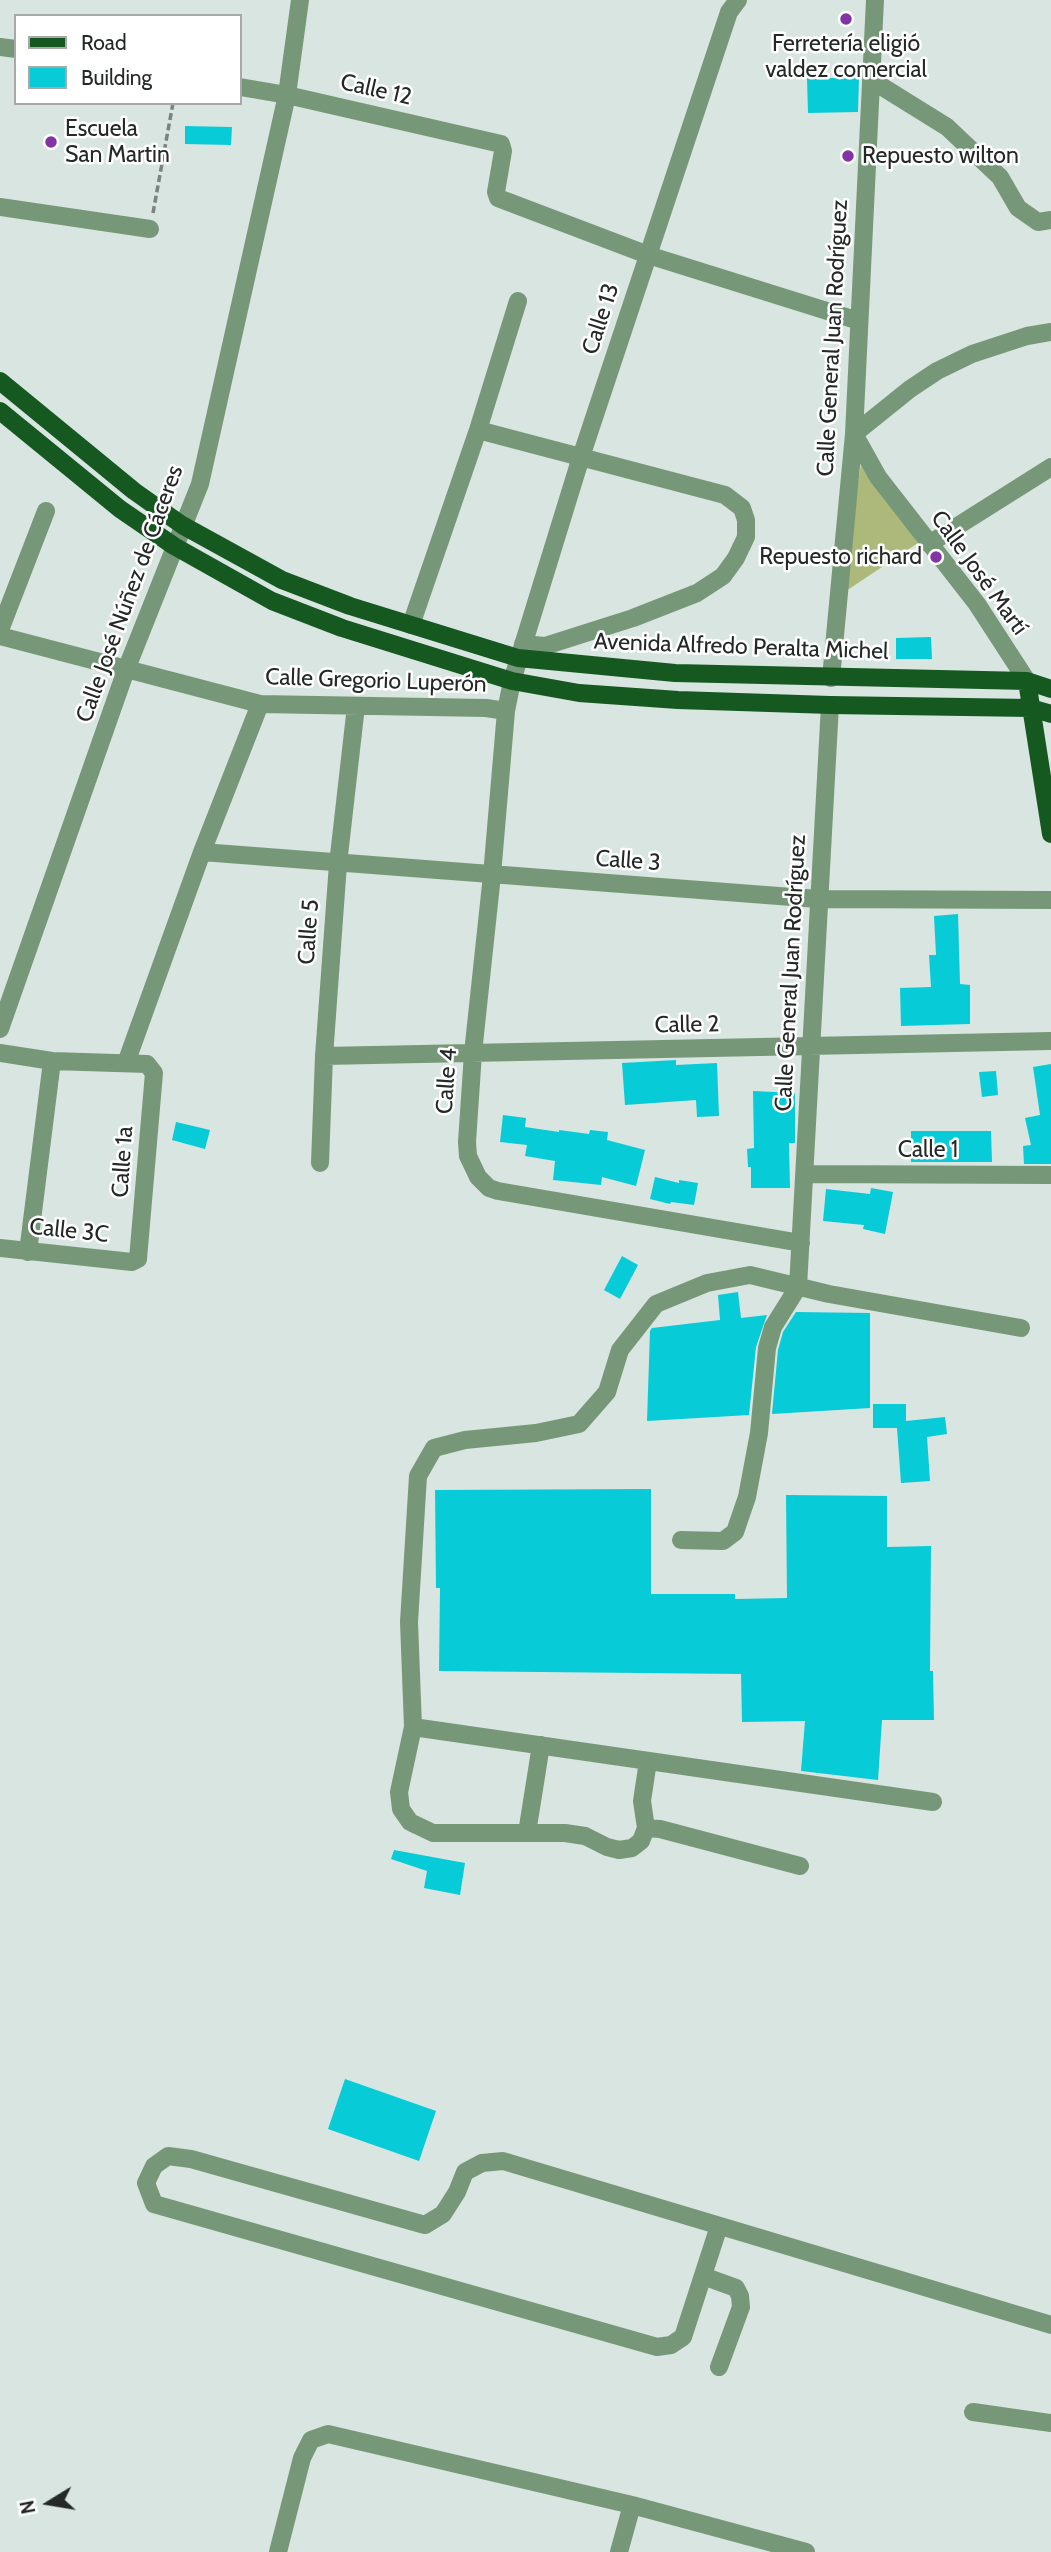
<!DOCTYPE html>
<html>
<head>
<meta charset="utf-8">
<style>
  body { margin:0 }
  #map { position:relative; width:1051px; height:2552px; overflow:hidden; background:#d8e5e0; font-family:Cabin,sans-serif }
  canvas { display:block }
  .legend { position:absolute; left:14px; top:14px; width:228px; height:91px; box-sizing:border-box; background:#fff; border:2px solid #a7a9a9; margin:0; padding:9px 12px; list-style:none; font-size:21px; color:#242927 }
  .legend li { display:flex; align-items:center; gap:14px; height:35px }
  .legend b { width:35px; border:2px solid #a7a9a9 }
  .north { position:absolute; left:14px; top:2468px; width:70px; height:70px; -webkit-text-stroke:5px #fff; paint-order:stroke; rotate:259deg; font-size:19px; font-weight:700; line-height:28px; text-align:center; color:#242927 }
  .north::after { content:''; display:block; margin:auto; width:24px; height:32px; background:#242927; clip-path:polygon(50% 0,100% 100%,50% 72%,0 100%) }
</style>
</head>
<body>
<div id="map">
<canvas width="1051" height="2552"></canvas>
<ul class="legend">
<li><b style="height:9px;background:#155921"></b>Road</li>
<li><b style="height:19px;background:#07cbd7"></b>Building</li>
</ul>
<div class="north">N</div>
</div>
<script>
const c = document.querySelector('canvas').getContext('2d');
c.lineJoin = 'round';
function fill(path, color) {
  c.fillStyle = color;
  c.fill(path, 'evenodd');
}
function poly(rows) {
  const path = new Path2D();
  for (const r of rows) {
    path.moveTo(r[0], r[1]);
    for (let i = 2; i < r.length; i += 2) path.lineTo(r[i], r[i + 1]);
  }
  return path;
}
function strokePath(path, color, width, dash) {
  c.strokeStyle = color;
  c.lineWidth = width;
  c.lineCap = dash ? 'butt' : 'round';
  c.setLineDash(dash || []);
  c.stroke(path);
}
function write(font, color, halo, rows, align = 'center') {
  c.font = font + ' Cabin,sans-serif';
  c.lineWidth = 5;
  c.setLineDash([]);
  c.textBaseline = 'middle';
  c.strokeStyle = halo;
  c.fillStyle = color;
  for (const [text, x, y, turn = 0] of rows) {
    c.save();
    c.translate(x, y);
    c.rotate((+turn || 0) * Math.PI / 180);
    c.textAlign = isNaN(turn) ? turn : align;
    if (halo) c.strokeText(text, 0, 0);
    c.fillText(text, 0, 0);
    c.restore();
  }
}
fill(poly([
  [862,456,918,543,843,593]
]), '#acb97a');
fill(poly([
  [807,78,859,78,858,112,808,113],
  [185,126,232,127,231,145,185,144],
  [931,637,932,659,896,659,896,638],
  [958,914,960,984,970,985,970,1024,901,1026,900,988,931,987,929,955,936,955,934,916],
  [676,1060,676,1065,717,1063,719,1116,697,1117,696,1100,625,1105,622,1063],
  [1051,1064,1051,1164,1024,1164,1023,1146,1031,1145,1025,1118,1040,1115,1033,1067],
  [996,1071,998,1095,982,1097,979,1072],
  [753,1091,795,1093,795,1143,789,1143,790,1188,751,1188,751,1167,748,1167,747,1149,754,1148],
  [503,1115,526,1118,525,1127,559,1132,559,1130,589,1134,590,1130,608,1132,607,1140,645,1150,636,1186,602,1177,601,1185,553,1180,555,1161,525,1156,527,1145,500,1142],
  [176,1122,210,1130,205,1149,172,1140],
  [911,1131,991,1131,992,1162,911,1162],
  [655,1177,679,1183,679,1180,698,1183,694,1205,671,1202,670,1204,650,1199],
  [871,1188,893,1192,885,1234,863,1229,864,1225,823,1221,826,1189,870,1194],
  [622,1256,638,1265,620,1299,604,1290],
  [738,1292,741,1318,767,1315,756,1347,749,1415,647,1421,650,1331,652,1328,720,1320,718,1295],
  [796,1312,870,1313,870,1408,772,1414,778,1350,783,1332],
  [873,1404,906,1404,906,1421,945,1417,947,1434,927,1437,930,1481,901,1483,897,1428,873,1428],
  [651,1489,651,1594,735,1594,735,1599,787,1598,786,1495,887,1496,887,1547,931,1546,930,1671,933,1671,934,1720,882,1720,878,1780,801,1771,805,1721,742,1722,741,1674,439,1671,440,1588,436,1588,435,1490],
  [394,1850,465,1863,460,1895,424,1888,427,1871,391,1859],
  [345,2079,436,2111,419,2161,328,2129]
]), '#07cbd7');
strokePath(poly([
  [153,213,173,103]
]), '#7a837f', 3.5, [7, 3.5]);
strokePath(poly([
  [738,0,729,12,581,457,512,681,506,711,492,875,473,1053,467,1142,468,1156,478,1177,489,1188,498,1191,801,1243],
  [0,47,16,49],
  [873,81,947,127,1000,177,1018,208,1038,222,1051,220],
  [240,87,287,95,501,144,503,151,496,192,498,198,648,255,859,321],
  [0,207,150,229],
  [478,430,725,495,742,508,746,520,746,537,736,558,723,576,697,593,633,618,545,646,523,644],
  [854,434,878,477,977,604,1027,681],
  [854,434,910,389,937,371,972,354,1027,336,1051,332],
  [929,544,1051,467],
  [411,625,478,430,518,301],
  [0,630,46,511],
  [0,636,260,704,486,708,506,711],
  [831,678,854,434,875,0],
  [202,852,818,899,1051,900],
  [0,1029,126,670,200,484,287,95,300,0],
  [0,1053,52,1061,147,1064,154,1073,138,1259,132,1262,0,1248],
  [324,1056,1051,1041],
  [126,1063,202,852,260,704],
  [320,1163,324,1056,338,864,356,706],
  [805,1174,1051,1175],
  [28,1252,52,1061],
  [681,1540,723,1541,735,1532,747,1497,759,1433,767,1348,773,1327,798,1287,830,705],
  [413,1727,933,1802],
  [646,1828,642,1801,648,1761],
  [527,1833,541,1745],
  [800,1866,660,1829,646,1828,641,1841,632,1848,619,1850,607,1847,585,1836,565,1833,433,1833,410,1822,401,1809,399,1792,413,1727,409,1622,418,1476,434,1448,465,1440,536,1433,579,1424,607,1392,620,1350,656,1304,707,1283,750,1275,829,1294,1021,1328],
  [719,2226,683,2337,671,2345,657,2347,154,2204,146,2183,154,2166,168,2156,191,2159,425,2225,443,2214,457,2192,465,2172,482,2163,503,2161,1051,2325],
  [703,2276,736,2288,740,2296,741,2307,719,2367],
  [973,2412,1051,2423],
  [278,2552,302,2458,311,2440,328,2434,632,2505,806,2552],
  [619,2552,632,2505]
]), '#779878', 18);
strokePath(poly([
  [0,381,134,491,182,525,282,580,350,606,518,658,675,673,1027,681,1051,689],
  [0,411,120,509,174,546,272,601,342,628,512,681,579,693,678,700,830,705,1031,708,1051,714],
  [1027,681,1051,834]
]), '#155921', 18);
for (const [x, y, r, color] of [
  [846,19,7,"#8334a4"],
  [51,142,7,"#8334a4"],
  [848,156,7,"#8334a4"],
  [936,557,7,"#8334a4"]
]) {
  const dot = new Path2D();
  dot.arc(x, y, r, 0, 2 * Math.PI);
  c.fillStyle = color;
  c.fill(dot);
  strokePath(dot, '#fff', 2.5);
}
write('23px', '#242927', '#fff', [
  ["Ferretería eligió",846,44,"center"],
  ["valdez comercial",846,70,"center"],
  ["Escuela",65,129],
  ["San Martin",65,155],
  ["Repuesto wilton",862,156],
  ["Repuesto richard",922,557,"right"]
], 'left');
write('23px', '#242927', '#fff', [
  ["Calle 12",376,90,13],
  ["Calle 13",601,319,-72],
  ["Calle General Juan Rodríguez",833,338,-87],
  ["Calle José Martí",979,573,54],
  ["Calle José Núñez de Cáceres",130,594,-70],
  ["Avenida Alfredo Peralta Michel",741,647,2],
  ["Calle Gregorio Luperón",376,681,2],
  ["Calle 3",628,861,4],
  ["Calle 5",309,932,-86],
  ["Calle General Juan Rodríguez",791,973,-87],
  ["Calle 2",687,1025,-1],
  ["Calle 4",447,1081,-86],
  ["Calle 1",928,1150],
  ["Calle 1a",123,1162,-86],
  ["Calle 3C",69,1231,6]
]);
</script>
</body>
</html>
